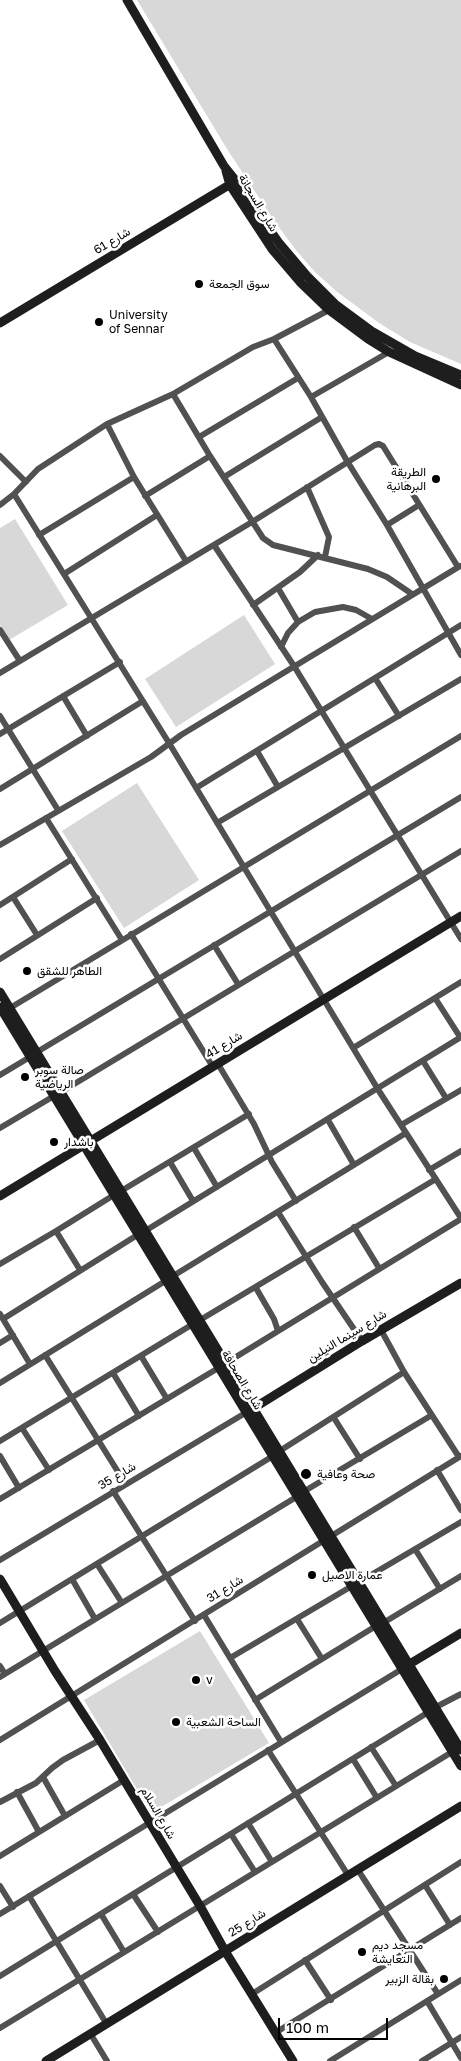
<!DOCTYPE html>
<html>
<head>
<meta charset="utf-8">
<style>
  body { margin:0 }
  #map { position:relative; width:461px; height:2061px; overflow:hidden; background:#fff; font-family:"Golos Text",sans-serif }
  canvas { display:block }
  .scale { position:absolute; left:278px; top:2018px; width:110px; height:22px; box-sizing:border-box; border:2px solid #000; border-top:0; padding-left:6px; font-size:15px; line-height:18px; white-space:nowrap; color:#000; -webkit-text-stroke:4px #fff; paint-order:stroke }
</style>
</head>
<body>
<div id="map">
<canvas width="461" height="2061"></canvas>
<div class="scale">100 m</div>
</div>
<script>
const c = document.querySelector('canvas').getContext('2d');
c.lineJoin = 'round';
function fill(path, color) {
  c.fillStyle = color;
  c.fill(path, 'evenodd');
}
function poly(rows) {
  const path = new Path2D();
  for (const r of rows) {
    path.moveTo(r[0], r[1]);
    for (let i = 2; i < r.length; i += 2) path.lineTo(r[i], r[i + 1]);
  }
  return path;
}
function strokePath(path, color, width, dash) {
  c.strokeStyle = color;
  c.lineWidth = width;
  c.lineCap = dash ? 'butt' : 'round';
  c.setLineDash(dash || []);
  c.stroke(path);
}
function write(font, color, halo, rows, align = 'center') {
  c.font = font + ' "Golos Text",Vazirmatn,sans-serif';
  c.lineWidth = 5;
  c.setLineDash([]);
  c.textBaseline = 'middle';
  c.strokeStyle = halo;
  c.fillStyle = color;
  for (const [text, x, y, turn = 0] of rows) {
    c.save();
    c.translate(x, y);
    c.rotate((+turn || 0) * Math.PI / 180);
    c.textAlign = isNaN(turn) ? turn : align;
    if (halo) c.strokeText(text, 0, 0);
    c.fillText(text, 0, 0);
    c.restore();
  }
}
fill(poly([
  [137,0,461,0,461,364,410,342,379,323,336,291,315,272,295,249,273,219,227,149],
  [15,519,68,605,9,640,0,625,0,528],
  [244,615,275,664,176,727,145,679],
  [137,783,199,880,124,928,62,831],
  [200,1631,269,1743,151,1813,84,1700]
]), '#d8d8d8');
strokePath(poly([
  [274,339,311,397,347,461,387,525,461,655],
  [173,394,210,456,263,538,273,545,368,569,387,577,412,594],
  [311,397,389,352],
  [107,424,134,477,186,561],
  [199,437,298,378],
  [0,456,26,482],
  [224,477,322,417],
  [307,487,329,537,325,557],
  [14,494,169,743,379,1091,461,1218],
  [145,496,210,456],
  [0,505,14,494,38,469,107,424,173,394,253,347,274,339,329,310],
  [387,525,419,505],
  [39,535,134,477],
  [214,545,294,666,461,939],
  [64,574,157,515],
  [278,588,298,622],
  [253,605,300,572,318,555],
  [0,630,20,661],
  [281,647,288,633,298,622,315,612,343,607,356,610,372,619],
  [0,673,252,522,375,445,379,444,383,446,458,567],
  [375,678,399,716],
  [63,696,87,736],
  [0,716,58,810],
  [0,734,120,662],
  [257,751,278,787],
  [196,788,461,625],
  [0,789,143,701],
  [46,818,122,940],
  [217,823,461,679],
  [0,845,151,757,181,735,460,566],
  [13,897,37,935],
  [0,905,72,859],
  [131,934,213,1067],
  [214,945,238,984],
  [0,959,97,898],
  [435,998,460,1037],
  [10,1008,461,736],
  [353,1048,461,982],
  [37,1052,461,797],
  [423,1061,446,1098],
  [218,1064,254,1124,272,1162,296,1201],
  [0,1075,30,1057],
  [61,1092,461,851],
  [328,1120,354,1165],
  [401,1125,461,1090],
  [0,1128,54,1096],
  [194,1148,217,1187],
  [170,1162,193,1201],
  [429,1170,461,1151],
  [121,1191,249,1114],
  [278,1212,322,1282,362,1341],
  [354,1227,379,1268],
  [145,1231,461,1037],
  [0,1264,56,1231],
  [80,1270,56,1231,114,1195],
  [173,1276,406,1133],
  [256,1288,274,1319,278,1331],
  [0,1314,30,1364],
  [3,1319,139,1234],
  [200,1320,436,1179],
  [381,1330,404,1372,459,1457],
  [0,1343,13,1335],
  [45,1355,125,1483],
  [141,1356,167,1399],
  [226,1363,461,1219],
  [113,1373,139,1416],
  [0,1383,167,1280],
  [334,1418,360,1459],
  [22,1428,49,1470],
  [0,1441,193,1324],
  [278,1452,404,1372],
  [0,1456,19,1488],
  [437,1470,461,1510],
  [113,1491,195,1621],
  [303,1492,432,1415],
  [0,1499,220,1367],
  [415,1549,440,1589],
  [0,1560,247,1412],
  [97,1564,122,1603],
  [72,1579,95,1619],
  [359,1582,461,1522],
  [204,1615,281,1742],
  [297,1619,322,1659],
  [0,1623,273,1456],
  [383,1623,461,1576],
  [230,1658,352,1586],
  [0,1666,5,1674],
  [0,1677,298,1496],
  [255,1700,376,1626],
  [434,1708,461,1694],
  [0,1740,461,1456],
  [371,1747,396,1786],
  [268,1750,348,1875],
  [353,1759,377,1798],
  [43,1777,65,1816],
  [17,1792,39,1832],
  [0,1802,36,1783,52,1768,63,1760,100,1740],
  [248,1823,272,1862],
  [231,1834,255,1872],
  [0,1856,124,1780],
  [358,1870,438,1994],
  [425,1885,450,1925],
  [0,1886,13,1907],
  [133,1894,158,1932],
  [29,1896,106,2023],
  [0,1914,402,1669],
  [101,1914,124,1952],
  [305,1960,331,2000],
  [0,1976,427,1713],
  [252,1994,461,1862],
  [427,2001,461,2058],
  [0,2028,452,1752],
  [90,2033,107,2061],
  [275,2033,461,1918],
  [330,2061,461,1980],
  [422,2061,461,2037]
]), '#515151', 6);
strokePath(poly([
  [127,0,224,166,236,181,279,243,307,276,335,304,373,332,415,356,461,375],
  [226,171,230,185,272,249,301,283,329,310,368,339,389,352,461,385],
  [0,323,234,182],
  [0,992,461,1750],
  [0,1007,461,1766],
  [0,1196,461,916],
  [249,1411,362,1341,461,1283],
  [0,1579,55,1671,100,1740,200,1906,225,1951,293,2061],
  [403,1668,461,1633],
  [46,2061,461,1806]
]), '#1e1e1e', 9);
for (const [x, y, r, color] of [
  [199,284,5,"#000"],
  [99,322,5,"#000"],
  [436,479,5,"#000"],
  [27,971,5,"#000"],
  [25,1077,5,"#000"],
  [54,1142,5,"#000"],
  [306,1474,6,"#000"],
  [312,1575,5,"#000"],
  [196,1680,5,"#000"],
  [176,1722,5,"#000"],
  [362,1952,5,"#000"],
  [444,1979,5,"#000"]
]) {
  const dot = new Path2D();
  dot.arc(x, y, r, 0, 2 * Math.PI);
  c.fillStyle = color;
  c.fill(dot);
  strokePath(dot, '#fff', 2);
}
write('12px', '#000', '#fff', [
  ["شارع السجانة",258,203,59],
  ["شارع 61",112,241,-31],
  ["شارع 41",224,1045,-31],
  ["شارع سينما النيلين",347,1336,-31],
  ["شارع الصحافة",242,1380,59],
  ["شارع 35",117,1476,-31],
  ["شارع 31",225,1589,-32],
  ["شارع السلام",158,1813,60],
  ["شارع 25",247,1923,-32]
]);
write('12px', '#000', '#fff', [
  ["سوق الجمعة",209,284],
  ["University",109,315],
  ["of Sennar",109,329],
  ["الطريقة",426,472,"right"],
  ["البرهانية",426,486,"right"],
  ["الطاهر للشقق",37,971],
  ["صالة سوبر",35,1070],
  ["الرياضية",35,1084],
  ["باشدار",64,1142],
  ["صحة وعافية",317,1474],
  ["عمارة الاصيل",322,1575],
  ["v",206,1680],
  ["الساحة الشعبية",186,1722],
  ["مسجد ديم",372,1945],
  ["التعايشة",372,1959],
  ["بقالة الزبير",434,1979,"right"]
], 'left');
</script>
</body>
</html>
